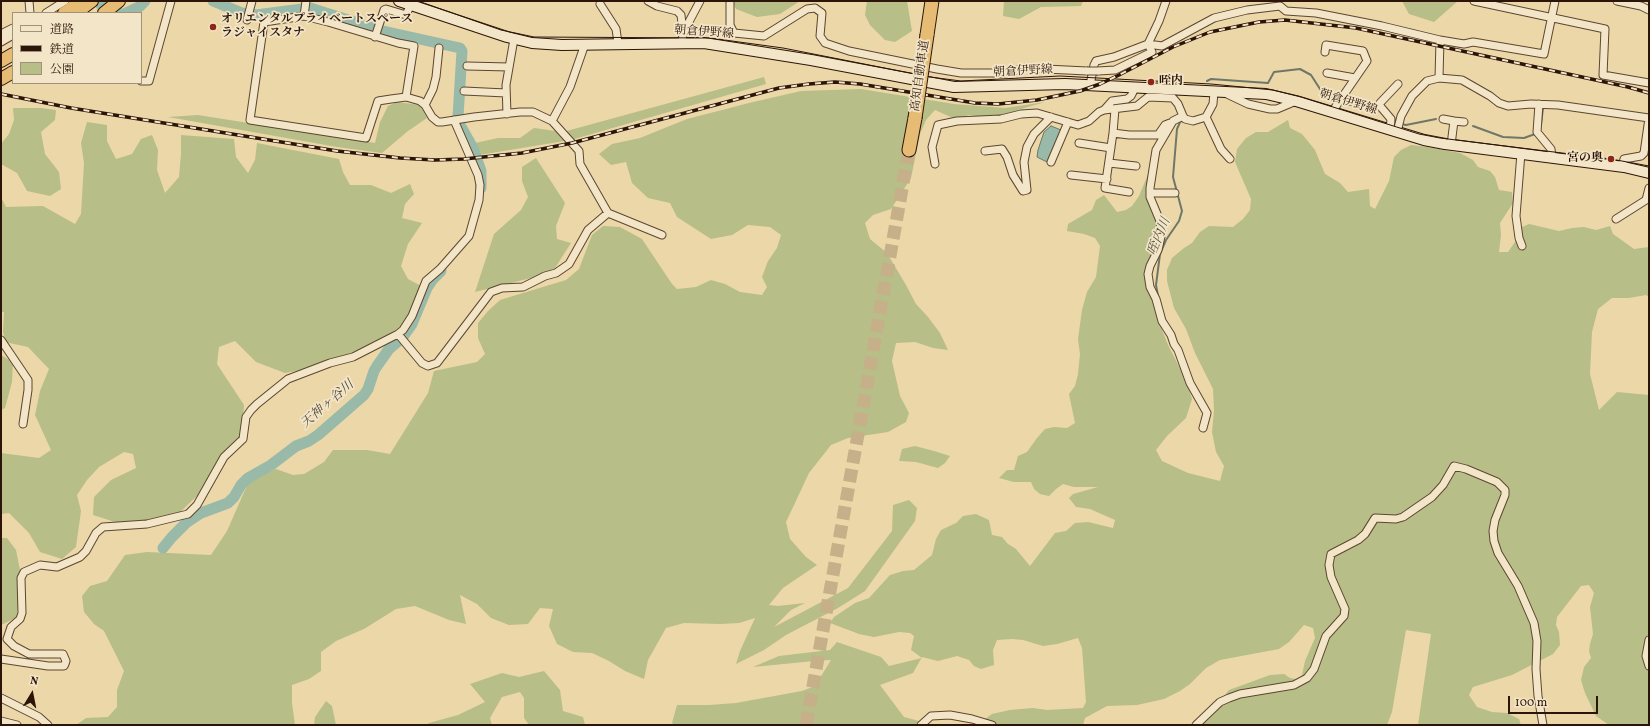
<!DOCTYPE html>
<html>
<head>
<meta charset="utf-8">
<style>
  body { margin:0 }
  #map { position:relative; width:1650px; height:726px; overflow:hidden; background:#ecd7a9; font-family:Vollkorn,"Noto Serif JP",serif }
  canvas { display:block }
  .frame { position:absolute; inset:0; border:2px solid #2c1508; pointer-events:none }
  .legend { position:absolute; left:12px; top:12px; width:130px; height:72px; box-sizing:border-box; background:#f3e5c7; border:1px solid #a3927b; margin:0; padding:5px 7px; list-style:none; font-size:12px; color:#2c1508 }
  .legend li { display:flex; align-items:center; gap:8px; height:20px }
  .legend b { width:20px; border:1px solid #a3927b }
  .north { position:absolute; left:12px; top:674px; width:40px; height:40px; -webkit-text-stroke:3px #f3e5c7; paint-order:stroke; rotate:10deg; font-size:11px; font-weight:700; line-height:16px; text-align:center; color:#2c1508 }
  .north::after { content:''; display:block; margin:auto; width:14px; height:18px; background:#2c1508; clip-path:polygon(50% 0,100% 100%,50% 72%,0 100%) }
  .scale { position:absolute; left:1508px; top:696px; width:90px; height:18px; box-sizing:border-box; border:2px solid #2c1508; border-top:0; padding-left:5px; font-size:12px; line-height:14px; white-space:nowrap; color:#2c1508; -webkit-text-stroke:3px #f3e5c7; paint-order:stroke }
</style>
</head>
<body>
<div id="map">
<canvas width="1650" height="726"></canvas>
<div class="frame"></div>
<ul class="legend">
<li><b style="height:5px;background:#f3e5c7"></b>道路</li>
<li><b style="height:5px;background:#2c1508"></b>鉄道</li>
<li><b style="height:11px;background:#b7be88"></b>公園</li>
</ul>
<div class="north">N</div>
<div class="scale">100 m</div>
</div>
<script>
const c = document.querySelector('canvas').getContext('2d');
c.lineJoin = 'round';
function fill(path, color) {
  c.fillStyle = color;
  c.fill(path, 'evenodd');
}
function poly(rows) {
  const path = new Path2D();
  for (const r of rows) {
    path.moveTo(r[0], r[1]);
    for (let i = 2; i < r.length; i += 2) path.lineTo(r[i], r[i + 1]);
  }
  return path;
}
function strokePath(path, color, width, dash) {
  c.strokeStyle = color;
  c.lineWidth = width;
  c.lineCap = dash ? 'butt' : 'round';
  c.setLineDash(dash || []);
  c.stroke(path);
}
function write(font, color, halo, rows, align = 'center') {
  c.font = font + ' Vollkorn,"Noto Serif JP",serif';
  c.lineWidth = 3.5;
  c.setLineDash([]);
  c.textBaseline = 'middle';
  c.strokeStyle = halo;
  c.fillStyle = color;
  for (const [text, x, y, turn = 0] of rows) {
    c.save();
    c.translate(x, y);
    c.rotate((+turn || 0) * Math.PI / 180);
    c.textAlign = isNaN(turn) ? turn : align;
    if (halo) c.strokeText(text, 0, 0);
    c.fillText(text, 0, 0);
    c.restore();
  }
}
fill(poly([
  [732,1,800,1,780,14,757,17,736,9],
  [867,1,907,1,912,31,895,42,885,40,870,25,865,15],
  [1004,1,1083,1,1081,6,1041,7,1019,19,1003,16],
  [1402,1,1458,1,1434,22,1409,14],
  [764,77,766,84,571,140,479,155,475,143,498,138,520,138,534,128,563,132],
  [861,89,954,104,1005,108,1045,102,991,118,969,115,955,119,935,110,926,120,920,134,911,178,891,209,873,215,865,223,870,239,887,253,906,285,916,304,928,317,940,333,948,350,933,348,915,342,896,343,892,361,900,396,909,413,906,422,888,432,848,438,831,445,809,473,786,522,790,539,806,557,817,565,783,588,769,605,778,606,805,603,791,610,774,627,848,588,892,531,893,505,909,500,917,508,915,521,865,591,838,608,786,635,764,650,736,664,740,651,755,618,739,623,721,624,684,623,666,628,648,660,644,679,625,671,609,661,592,653,573,652,557,644,549,626,553,609,540,608,528,624,509,625,491,618,477,604,460,595,466,624,449,620,415,606,396,609,364,629,336,641,321,652,321,671,309,679,292,685,292,703,295,725,76,725,86,718,108,717,117,707,117,690,124,671,104,631,94,624,84,612,82,596,90,586,107,581,125,555,147,552,211,555,227,531,245,490,253,477,276,469,293,475,304,474,324,462,333,450,367,450,390,454,428,393,434,371,477,362,485,354,478,338,478,323,488,311,500,300,566,280,579,269,592,235,603,226,620,227,642,239,672,284,677,289,696,287,711,280,725,284,740,292,762,295,767,287,762,277,768,261,777,248,781,235,770,227,748,225,732,235,711,239,677,217,670,203,648,198,632,183,626,162,611,165,599,154,612,144,640,138,687,119,749,103,801,91],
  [397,102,420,105,427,118,408,131,382,153,337,147,168,117,198,115,375,143,380,122,388,106],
  [13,108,41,108,56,110,55,120,41,132,45,154,59,172,61,189,50,196,27,191,17,173,1,164,1,144,9,134,14,120],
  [1288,120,1290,128,1302,134,1315,150,1325,174,1340,183,1348,192,1369,189,1370,206,1375,209,1389,181,1394,157,1401,150,1411,145,1428,147,1460,153,1473,160,1478,167,1490,171,1495,177,1499,190,1512,192,1513,203,1500,223,1501,235,1499,252,1508,252,1515,242,1520,228,1529,224,1559,231,1572,228,1584,227,1596,230,1610,226,1613,234,1634,249,1649,247,1649,297,1646,295,1629,298,1612,298,1598,309,1592,332,1590,374,1599,410,1617,392,1649,395,1649,725,1609,725,1596,716,1585,693,1581,680,1584,667,1591,658,1589,651,1590,644,1593,634,1590,607,1594,593,1589,585,1581,586,1557,617,1556,625,1559,632,1560,645,1553,654,1512,675,1473,687,1469,695,1477,707,1492,712,1507,713,1519,719,1521,725,1418,725,1431,634,1406,630,1392,712,1387,725,1203,725,1219,702,1229,690,1270,675,1284,674,1290,678,1301,680,1305,661,1315,638,1313,628,1304,625,1289,642,1279,649,1220,660,1206,668,1190,684,1180,691,1164,699,1137,705,1107,706,1085,718,1083,725,992,725,985,719,992,714,1010,710,1033,708,1047,710,1083,708,1086,702,1082,648,1078,638,1057,644,1043,646,1023,640,1012,639,997,640,993,650,994,665,981,669,974,666,969,660,957,656,938,661,922,657,913,673,880,685,904,717,919,721,922,725,674,725,672,723,677,705,709,705,736,703,802,691,815,686,831,660,814,661,753,667,779,656,830,650,837,642,881,657,889,666,922,658,911,650,914,636,910,633,899,632,874,637,859,634,830,623,834,617,855,603,869,598,890,575,903,571,914,570,932,555,936,539,941,530,956,523,963,516,976,514,989,520,992,535,1002,537,1008,544,1016,549,1030,566,1055,533,1066,531,1075,523,1088,522,1113,528,1115,520,1090,509,1076,507,1069,498,1073,494,1098,487,1074,487,1063,484,1056,489,1049,496,1040,494,1034,489,1031,482,1014,482,999,478,1007,470,1014,470,1018,456,1027,452,1037,438,1045,429,1054,427,1067,428,1075,423,1069,394,1075,386,1078,374,1080,354,1078,339,1082,310,1087,292,1096,277,1100,246,1095,238,1084,234,1067,231,1068,224,1092,210,1096,200,1104,195,1117,212,1126,210,1132,206,1139,196,1149,172,1147,188,1147,200,1154,211,1161,231,1158,244,1148,266,1155,303,1160,325,1168,345,1186,380,1192,399,1186,418,1167,436,1156,450,1162,461,1188,473,1220,481,1224,466,1216,452,1212,432,1214,411,1213,389,1195,353,1186,329,1174,308,1167,281,1167,270,1172,258,1184,248,1192,243,1200,232,1209,226,1233,227,1243,219,1250,210,1251,199,1235,162,1237,149,1246,138,1256,132,1268,132],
  [87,122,107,125,107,141,116,159,132,154,141,139,152,135,158,150,157,170,165,193,179,177,181,154,181,135,234,139,236,157,248,173,255,160,257,143,339,159,343,172,350,185,371,185,391,193,410,184,414,194,405,204,402,218,422,223,408,244,401,266,408,279,423,287,405,323,380,341,328,362,301,370,285,373,256,362,235,341,219,347,217,364,244,405,242,434,228,448,199,494,176,516,121,524,93,515,94,497,111,480,136,468,133,454,124,452,99,467,87,480,77,495,81,511,76,547,62,559,40,552,29,533,9,513,1,514,1,453,39,458,51,450,35,415,40,391,49,369,28,347,5,342,3,331,4,312,1,312,1,197,6,207,43,206,75,224,81,214,84,163,81,143],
  [536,158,565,203,556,226,557,239,571,243,555,268,539,276,475,292,494,234,521,210,528,197,522,181,522,167],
  [1,355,13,362,12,382,5,408,1,410],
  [915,446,934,451,950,456,945,463,938,468,916,462,899,461,902,449],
  [1,538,7,538,16,550,20,570,19,584,19,603,16,618,1,625],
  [544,671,560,690,563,711,583,717,585,725,529,725,524,718,524,698,520,692,502,697,490,718,492,725,426,725,429,723,458,715,485,702,470,684,502,673,519,677],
  [326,701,332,706,336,725,314,725,315,717]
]), '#b7be88');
const water = poly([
  [1051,126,1061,130,1047,162,1037,157,1038,150,1044,132,1051,126]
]);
fill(water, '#99baa8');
strokePath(water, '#6d7868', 1);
strokePath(poly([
  [1207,81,1211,79,1268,83,1274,72,1300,69,1311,75,1320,89,1337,101],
  [1340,103,1351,105,1368,102,1380,111],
  [1392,122,1406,125,1436,119],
  [1541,125,1543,108,1545,107],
  [1473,126,1503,137,1524,138,1535,134],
  [1158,296,1156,285,1160,254,1166,240,1179,221,1182,211,1173,177,1177,129,1181,120]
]), '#6d7868', 2);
strokePath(poly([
  [98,1,103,7,114,12,119,13],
  [213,1,242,13,256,15,310,8,383,31,460,48,462,51,458,117,460,125,473,148,481,171,481,188],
  [126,13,139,7,145,1],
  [163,548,172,537,186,523,201,513,228,503,234,497,241,485,248,478,271,465,296,446,309,441,318,435,364,395,368,389,374,371,377,366,389,349,402,338,412,324,427,288,433,279,441,271]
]), '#99baa8', 11);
strokePath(poly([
  [806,725,909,150]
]), '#c6b089', 13, [13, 6]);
const minor = poly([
  [29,1,30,13],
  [648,1,657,6,677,11,681,15,683,33,682,43],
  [730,1,730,25,734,33,764,36,807,9,815,8,822,13,820,36,825,43,849,51,937,69,961,73,1006,73,1025,68,1087,71],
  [1474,1,1605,29,1603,75,1649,83],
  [1617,1,1641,6,1649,10],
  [600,4,616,29,618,43],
  [46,13,65,1],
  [304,16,306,1],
  [247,20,252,1],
  [683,33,700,1],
  [1,34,13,28],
  [375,37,384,10,386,9,406,15,411,4],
  [1440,40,1464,44,1473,42,1544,54,1555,1],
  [1,42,13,35],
  [1148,44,1159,21,1166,1],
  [1325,52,1326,45,1363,51,1367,61,1332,112],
  [467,66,509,67],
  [1098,71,1115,70,1152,52,1148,44],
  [1327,73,1355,78],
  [141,81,149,81,171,1],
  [1090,85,1094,65,1096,61,1114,57,1148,44,1162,46,1214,18,1247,10,1280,6,1286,11,1316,13,1382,26,1440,40,1439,78,1462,80,1490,96,1499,103,1508,106,1531,104,1558,105,1649,118],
  [464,91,506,93],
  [1227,94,1248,104,1270,109,1277,109,1296,101],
  [406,97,414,46,398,43,328,22,304,16,264,22,250,120,366,138,378,101,391,99,406,97,420,101,425,105,432,117,438,122,442,122,474,117,520,112,533,112,552,121,579,151,580,164,608,213,662,235],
  [1539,104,1537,132,1551,149,1552,157],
  [425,105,433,89,436,77,439,48],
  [1104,110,1137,106,1148,97,1173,98,1178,104,1183,116],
  [507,114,506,85,514,39],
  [1206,117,1221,149,1230,159],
  [1443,119,1454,121,1451,145],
  [552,121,570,87,585,44],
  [1454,121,1464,122],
  [1390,130,1391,119,1380,106,1380,103,1398,84],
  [1397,132,1401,116,1412,96,1427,81,1439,78],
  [1113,133,1115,109],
  [1079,143,1111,148],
  [985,151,1002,149,1007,157,1013,175,1023,191,1027,190,1024,162,1027,147,1034,134,1051,117],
  [1521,153,1516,216,1519,238,1522,246],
  [1051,162,1068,122],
  [1109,163,1136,166],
  [935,164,932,147,938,125,957,121,1001,119,1021,114,1037,113,1078,125,1089,121,1099,112,1104,110,1112,101,1127,99,1131,96,1135,88],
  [1622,166,1624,159,1641,156,1644,153,1649,118],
  [1071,175,1107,179],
  [1129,192,1105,188,1113,133,1129,135,1158,135,1165,125,1170,123],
  [1150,193,1175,193],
  [1616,219,1646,200,1649,188],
  [398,334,422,363,428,366,437,363,491,292,502,288,523,287,545,276,556,273,569,264,588,230,608,213],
  [1,340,28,380,28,390,23,424],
  [1203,428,1207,413,1190,383,1178,350,1174,344,1171,335,1162,321,1156,299,1150,287,1148,274,1150,266,1158,250,1162,232,1160,221,1150,197,1150,188,1156,150,1173,121,1183,116,1185,119,1193,121,1206,117,1213,104,1214,92],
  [1649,640,1646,656,1649,666],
  [1,659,48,666,64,666,65,664,66,661,63,654,29,654,14,646,7,639,11,627,20,619,22,613,21,578,24,572,40,565,57,567,80,557,86,551,96,533,103,527,147,524,188,514,197,505,224,457,243,439,246,417,251,410,257,404,288,379,330,363,353,357,398,334,403,330,412,316,426,281,440,269,469,236,479,200,480,185,478,175,454,120],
  [1,698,39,717,48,725],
  [1,721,17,725],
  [921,725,931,716,950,715,972,719,992,725],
  [1196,725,1220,702,1229,698,1240,694,1294,685,1307,678,1314,669,1326,636,1344,616,1345,609,1331,577,1329,565,1331,554,1358,540,1365,534,1375,518,1396,519,1403,517,1432,497,1443,485,1454,466,1466,469,1497,482,1505,490,1505,495,1495,520,1493,531,1494,541,1498,553,1518,586,1534,623,1537,641,1536,669,1538,696,1543,725]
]);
const secondary = poly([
  [399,1,507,37,532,43,562,45,704,43,811,60,954,87,1065,84,1266,94,1296,101,1424,140,1445,144,1624,167,1649,173]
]);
const trunk = poly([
  [64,13,81,1],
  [76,13,92,1],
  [104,13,119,1],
  [1,61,13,54],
  [1,79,13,72]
]);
const motorway = poly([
  [927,35,932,1],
  [909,150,915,118]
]);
strokePath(minor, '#5c4630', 9);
strokePath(secondary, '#2c1508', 12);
strokePath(trunk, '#2c1508', 14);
strokePath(motorway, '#2c1508', 15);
strokePath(minor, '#f3e5c7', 7);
strokePath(secondary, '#f3e5c7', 10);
strokePath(trunk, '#e6bc74', 12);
strokePath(motorway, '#e6bc74', 13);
strokePath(poly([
  [418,1,501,30,534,37,710,38,783,48,930,77,961,81,1060,76,1211,84,1273,90,1301,97,1419,134,1440,138,1611,159,1649,166]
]), '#2c1508', 1);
const rail = poly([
  [1,94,71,108,337,151,400,158,435,160,464,159,522,153,572,143,779,88,809,84,835,82,860,84,975,103,998,104,1037,100,1080,91,1100,84,1119,75,1173,47,1210,32,1259,22,1285,20,1356,28,1628,87,1649,93]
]);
strokePath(rail, '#2c1508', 3.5);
strokePath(rail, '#f3e5c7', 2, [6]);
const minorBridge = poly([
  [1087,71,1098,71]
]);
const motorwayBridge = poly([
  [915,118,927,35]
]);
strokePath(minorBridge, '#5c4630', 9, []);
strokePath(motorwayBridge, '#2c1508', 15, []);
strokePath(minorBridge, '#f3e5c7', 7);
strokePath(motorwayBridge, '#e6bc74', 13);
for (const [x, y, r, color] of [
  [213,27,4,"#8f2418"],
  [1151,82,4,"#8f2418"],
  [1611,159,4,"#8f2418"]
]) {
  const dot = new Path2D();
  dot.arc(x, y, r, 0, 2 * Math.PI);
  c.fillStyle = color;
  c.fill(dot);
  strokePath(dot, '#f3e5c7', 1.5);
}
write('bold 12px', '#2c1508', '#f3e5c7', [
  ["オリエンタルプライベートスペース",221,20],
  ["ラジャイスタナ",221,34],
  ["咥内",1159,82],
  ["宮の奥",1603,159,"right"]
], 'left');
write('12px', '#2c1508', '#f3e5c7', [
  ["朝倉伊野線",704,33,4],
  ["朝倉伊野線",1023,72,-3],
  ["高知自動車道",921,76,-82],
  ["朝倉伊野線",1348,103,17]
]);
write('italic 13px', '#524f40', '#f3e5c7', [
  ["咥内川",1160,237,-67],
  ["天神ヶ谷川",328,405,-41]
]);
</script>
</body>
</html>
